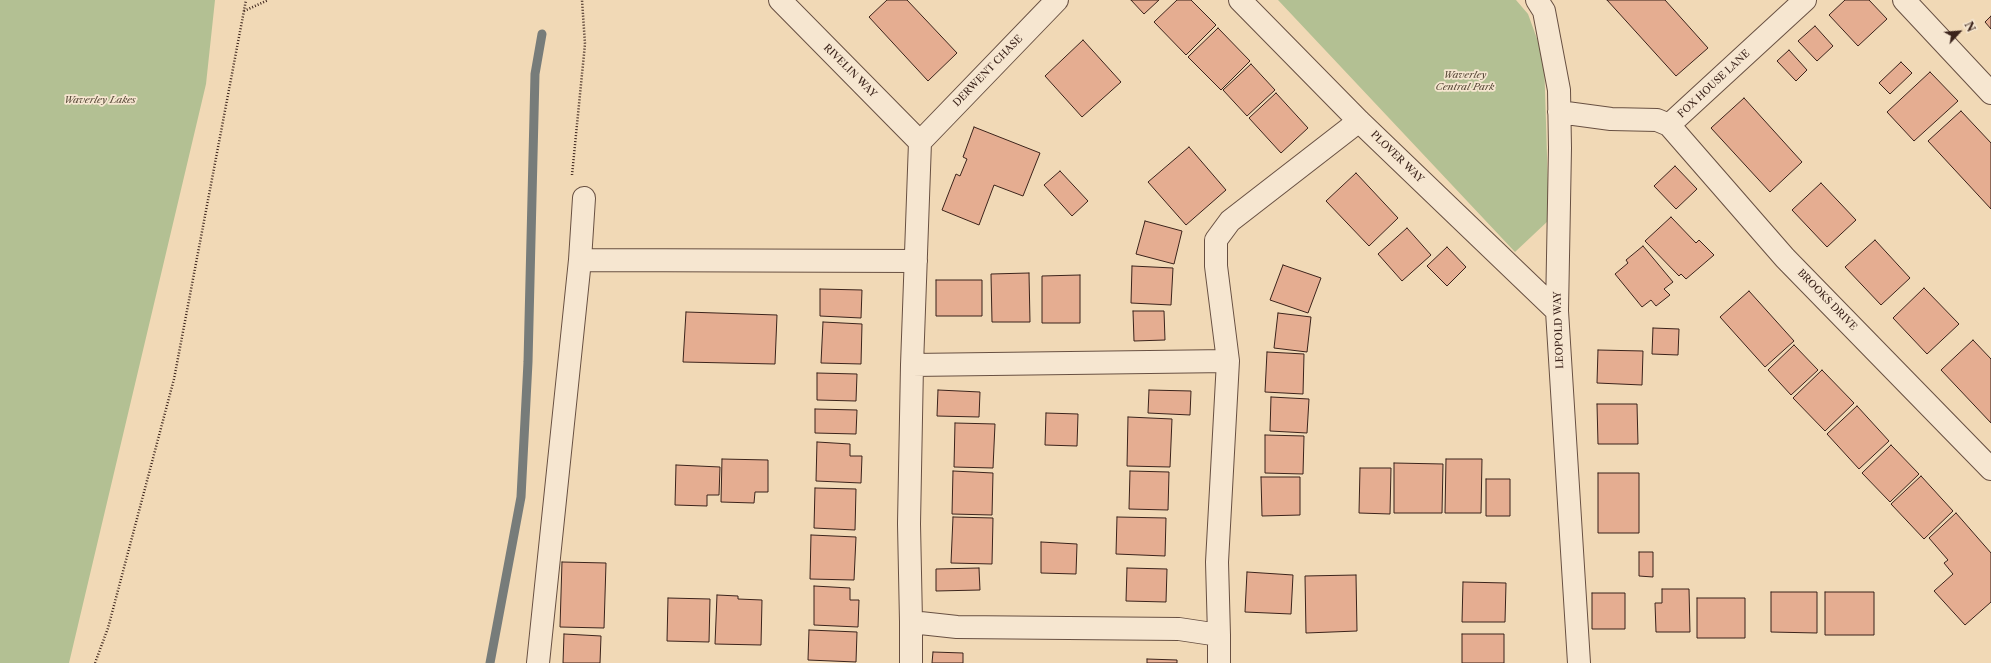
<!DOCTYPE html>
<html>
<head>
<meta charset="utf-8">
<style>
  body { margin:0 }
  #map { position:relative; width:1991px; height:663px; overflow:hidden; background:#f1d9b6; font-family:"Libre Caslon Text",serif }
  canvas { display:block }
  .north { position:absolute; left:1939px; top:12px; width:40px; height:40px; -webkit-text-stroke:3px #f6e6d0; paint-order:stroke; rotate:64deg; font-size:11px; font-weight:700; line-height:16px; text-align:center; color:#3b231b }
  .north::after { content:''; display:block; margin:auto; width:14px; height:18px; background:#3b231b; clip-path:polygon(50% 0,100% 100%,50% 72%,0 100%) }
</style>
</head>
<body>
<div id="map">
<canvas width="1991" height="663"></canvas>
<div class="north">N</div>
</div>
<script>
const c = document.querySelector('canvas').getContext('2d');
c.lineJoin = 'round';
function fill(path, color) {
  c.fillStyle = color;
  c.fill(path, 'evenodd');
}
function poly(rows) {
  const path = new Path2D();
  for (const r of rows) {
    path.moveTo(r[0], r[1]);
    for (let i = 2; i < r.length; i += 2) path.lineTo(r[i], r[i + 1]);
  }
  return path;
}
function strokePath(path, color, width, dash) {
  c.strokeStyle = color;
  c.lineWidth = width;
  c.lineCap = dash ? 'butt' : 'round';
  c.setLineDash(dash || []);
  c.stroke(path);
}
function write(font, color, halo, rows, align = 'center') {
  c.font = font + ' "Libre Caslon Text",serif';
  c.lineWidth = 3.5;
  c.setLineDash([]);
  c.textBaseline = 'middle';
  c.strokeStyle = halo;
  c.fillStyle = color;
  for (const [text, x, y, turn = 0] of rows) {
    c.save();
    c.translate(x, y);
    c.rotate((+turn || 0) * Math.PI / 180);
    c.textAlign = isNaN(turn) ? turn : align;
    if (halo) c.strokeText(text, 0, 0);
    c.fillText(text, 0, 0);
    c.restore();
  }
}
fill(poly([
  [0,0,215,0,206,84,69,663,0,663],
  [1278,0,1516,0,1528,14,1544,58,1549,220,1515,252]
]), '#b3c093');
strokePath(poly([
  [490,663,521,497,528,362,535,74,542,34]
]), '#777c7a', 9);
const building = poly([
  [887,0,907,0,957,53,928,81,869,17,887,0],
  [1131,0,1159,0,1144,14,1131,0],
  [1177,0,1191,0,1216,25,1186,55,1154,22,1177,0],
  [1607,0,1665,0,1708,48,1676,76,1607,0],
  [1845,0,1869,0,1887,19,1858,46,1829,15,1845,0],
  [1991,16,1991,29,1985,22,1991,16],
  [1815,26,1833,46,1817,61,1798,41,1815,26],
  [1218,28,1250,61,1221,90,1188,57,1218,28],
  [1083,40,1121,82,1082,117,1045,76,1083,40],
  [1789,50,1807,70,1796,81,1777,61,1789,50],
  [1901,62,1912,73,1890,94,1879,83,1901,62],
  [1251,64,1275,90,1247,116,1223,90,1251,64],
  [1930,72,1958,101,1914,141,1887,112,1930,72],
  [1276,93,1308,128,1281,153,1249,118,1276,93],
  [1744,98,1802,162,1770,192,1711,128,1744,98],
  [1961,111,1991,143,1991,209,1928,141,1961,111],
  [974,127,1040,153,1023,196,994,185,979,225,942,210,956,174,960,176,967,159,963,157,974,127],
  [1189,147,1226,190,1186,225,1148,182,1189,147],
  [1675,166,1697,189,1676,209,1654,186,1675,166],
  [1060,171,1088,201,1072,216,1044,185,1060,171],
  [1356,173,1398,218,1369,246,1326,201,1356,173],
  [1821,183,1856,220,1827,247,1792,210,1821,183],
  [1671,217,1696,243,1699,240,1714,255,1686,279,1681,274,1679,276,1645,241,1671,217],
  [1145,221,1182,231,1174,264,1136,254,1145,221],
  [1407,228,1431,255,1402,281,1378,254,1407,228],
  [1875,240,1910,278,1881,305,1845,267,1875,240],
  [1643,246,1673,282,1664,289,1670,295,1656,306,1651,300,1642,307,1615,274,1628,263,1626,260,1643,246],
  [1447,247,1466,267,1447,286,1427,266,1447,247],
  [1283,265,1321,278,1308,313,1270,300,1283,265],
  [1132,266,1173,268,1171,305,1131,303,1132,266],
  [1029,273,1030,322,992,322,991,274,1029,273],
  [1080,275,1080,323,1042,323,1042,276,1080,275],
  [936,280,982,280,982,316,936,316,936,280],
  [1924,288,1959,324,1927,354,1893,318,1924,288],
  [820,289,862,290,861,318,820,316,820,289],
  [1749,291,1794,341,1765,367,1720,317,1749,291],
  [1133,311,1164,311,1165,340,1134,341,1133,311],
  [686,312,777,315,775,364,683,362,686,312],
  [1278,313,1311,317,1307,352,1274,348,1278,313],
  [823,322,862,324,861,364,821,363,823,322],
  [1653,328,1679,329,1678,355,1652,354,1653,328],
  [1973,340,1991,359,1991,423,1941,370,1973,340],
  [1794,345,1818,370,1791,395,1768,370,1794,345],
  [1598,350,1643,351,1642,385,1597,383,1598,350],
  [1267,352,1304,354,1303,394,1265,392,1267,352],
  [1822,370,1854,403,1825,431,1793,398,1822,370],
  [817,373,857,374,856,401,817,400,817,373],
  [938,390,980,392,979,417,937,416,938,390],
  [1149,390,1191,391,1190,415,1148,413,1149,390],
  [1271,397,1309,399,1307,433,1270,431,1271,397],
  [1597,404,1637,404,1638,444,1598,444,1597,404],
  [1857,406,1889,441,1859,469,1827,434,1857,406],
  [815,409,857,410,856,434,815,433,815,409],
  [1046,413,1078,414,1077,446,1045,445,1046,413],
  [1128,417,1172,419,1170,467,1127,466,1128,417],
  [955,423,995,424,993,468,954,467,955,423],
  [1265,435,1304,436,1303,474,1265,473,1265,435],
  [817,442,850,444,850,456,862,456,861,483,816,481,817,442],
  [1891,445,1919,474,1890,502,1862,473,1891,445],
  [722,459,768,460,768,492,755,492,754,503,721,502,722,459],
  [1446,459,1482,459,1481,513,1445,513,1446,459],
  [1394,463,1443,464,1442,513,1394,513,1394,463],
  [676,465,720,467,719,495,707,495,707,506,675,505,676,465],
  [1360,468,1391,468,1390,514,1359,513,1360,468],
  [953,471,993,473,992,515,952,514,953,471],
  [1130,471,1169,472,1168,510,1129,509,1130,471],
  [1598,473,1639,473,1639,533,1598,533,1598,473],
  [1921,476,1953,511,1924,539,1891,504,1921,476],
  [1261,477,1300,477,1300,515,1262,516,1261,477],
  [1486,479,1510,479,1510,516,1486,516,1486,479],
  [815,488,856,489,855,530,814,528,815,488],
  [1956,513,1991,553,1991,602,1965,625,1934,591,1953,574,1944,563,1948,560,1929,538,1956,513],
  [953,517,993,518,992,564,951,563,953,517],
  [1117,517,1166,518,1165,556,1116,554,1117,517],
  [811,535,856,537,854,580,810,579,811,535],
  [1041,542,1077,544,1076,574,1041,573,1041,542],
  [1639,552,1653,552,1653,577,1639,576,1639,552],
  [562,562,606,563,604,628,560,627,562,562],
  [979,568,980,590,936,591,936,569,979,568],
  [1127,568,1167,569,1166,602,1126,601,1127,568],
  [1247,572,1293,575,1291,614,1245,612,1247,572],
  [1356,575,1357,631,1306,633,1305,576,1356,575],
  [1463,582,1506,583,1505,622,1462,622,1463,582],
  [814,586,850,588,850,600,859,600,858,627,814,625,814,586],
  [1662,589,1689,589,1690,632,1656,632,1655,603,1662,603,1662,589],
  [1771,592,1817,592,1817,633,1771,632,1771,592],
  [1825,592,1874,592,1874,635,1825,635,1825,592],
  [1592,593,1625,593,1625,629,1592,629,1592,593],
  [717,595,738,596,738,599,762,600,761,645,715,644,717,595],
  [668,598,710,599,709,642,667,641,668,598],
  [1697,598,1745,598,1745,638,1697,638,1697,598],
  [809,630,857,632,856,662,808,660,809,630],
  [564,634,601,636,600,663,563,663,564,634],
  [1462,634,1504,634,1504,663,1462,663,1462,634],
  [933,652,963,653,963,663,932,663,933,652],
  [1147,659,1177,660,1177,663,1147,663,1147,659]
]);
fill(building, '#e5ad91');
strokePath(building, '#3b231b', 1);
const street = poly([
  [780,0,920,142],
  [1240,0,1359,121,1557,311],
  [1537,0,1544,11,1559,90,1560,148,1557,311,1579,663],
  [1904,0,1991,93],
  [1559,112,1611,119,1657,120,1669,125,1805,0],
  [1669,125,1785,258,1991,469],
  [920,142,912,365,909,524,911,622,957,627,1179,629,1219,635,1217,562,1228,361,1216,266,1216,240,1230,221,1359,121],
  [920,142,1057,0],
  [580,260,916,261],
  [912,365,1228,361],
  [911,622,911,663],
  [1219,635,1219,663],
  [538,663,580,260,584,198]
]);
strokePath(street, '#685042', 24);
strokePath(poly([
  [244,11,268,0],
  [572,175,585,44,582,0],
  [95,663,108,628,174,379,246,0]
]), '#3b231b', 2.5, [1, 2]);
strokePath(street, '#f6e6d0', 22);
write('10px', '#3b231b', '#f6e6d0', [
  ["RIVELIN WAY",850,71,45],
  ["DERWENT CHASE",988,71,-46],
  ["FOX HOUSE LANE",1714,84,-43],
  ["PLOVER WAY",1397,157,44],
  ["BROOKS DRIVE",1827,300,46],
  ["LEOPOLD WAY",1559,330,-92]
]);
write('italic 10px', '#594a39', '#f6e6d0', [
  ["Waverley",1465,75],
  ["Central Park",1465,87],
  ["Waverley Lakes",100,100]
]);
</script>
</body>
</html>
